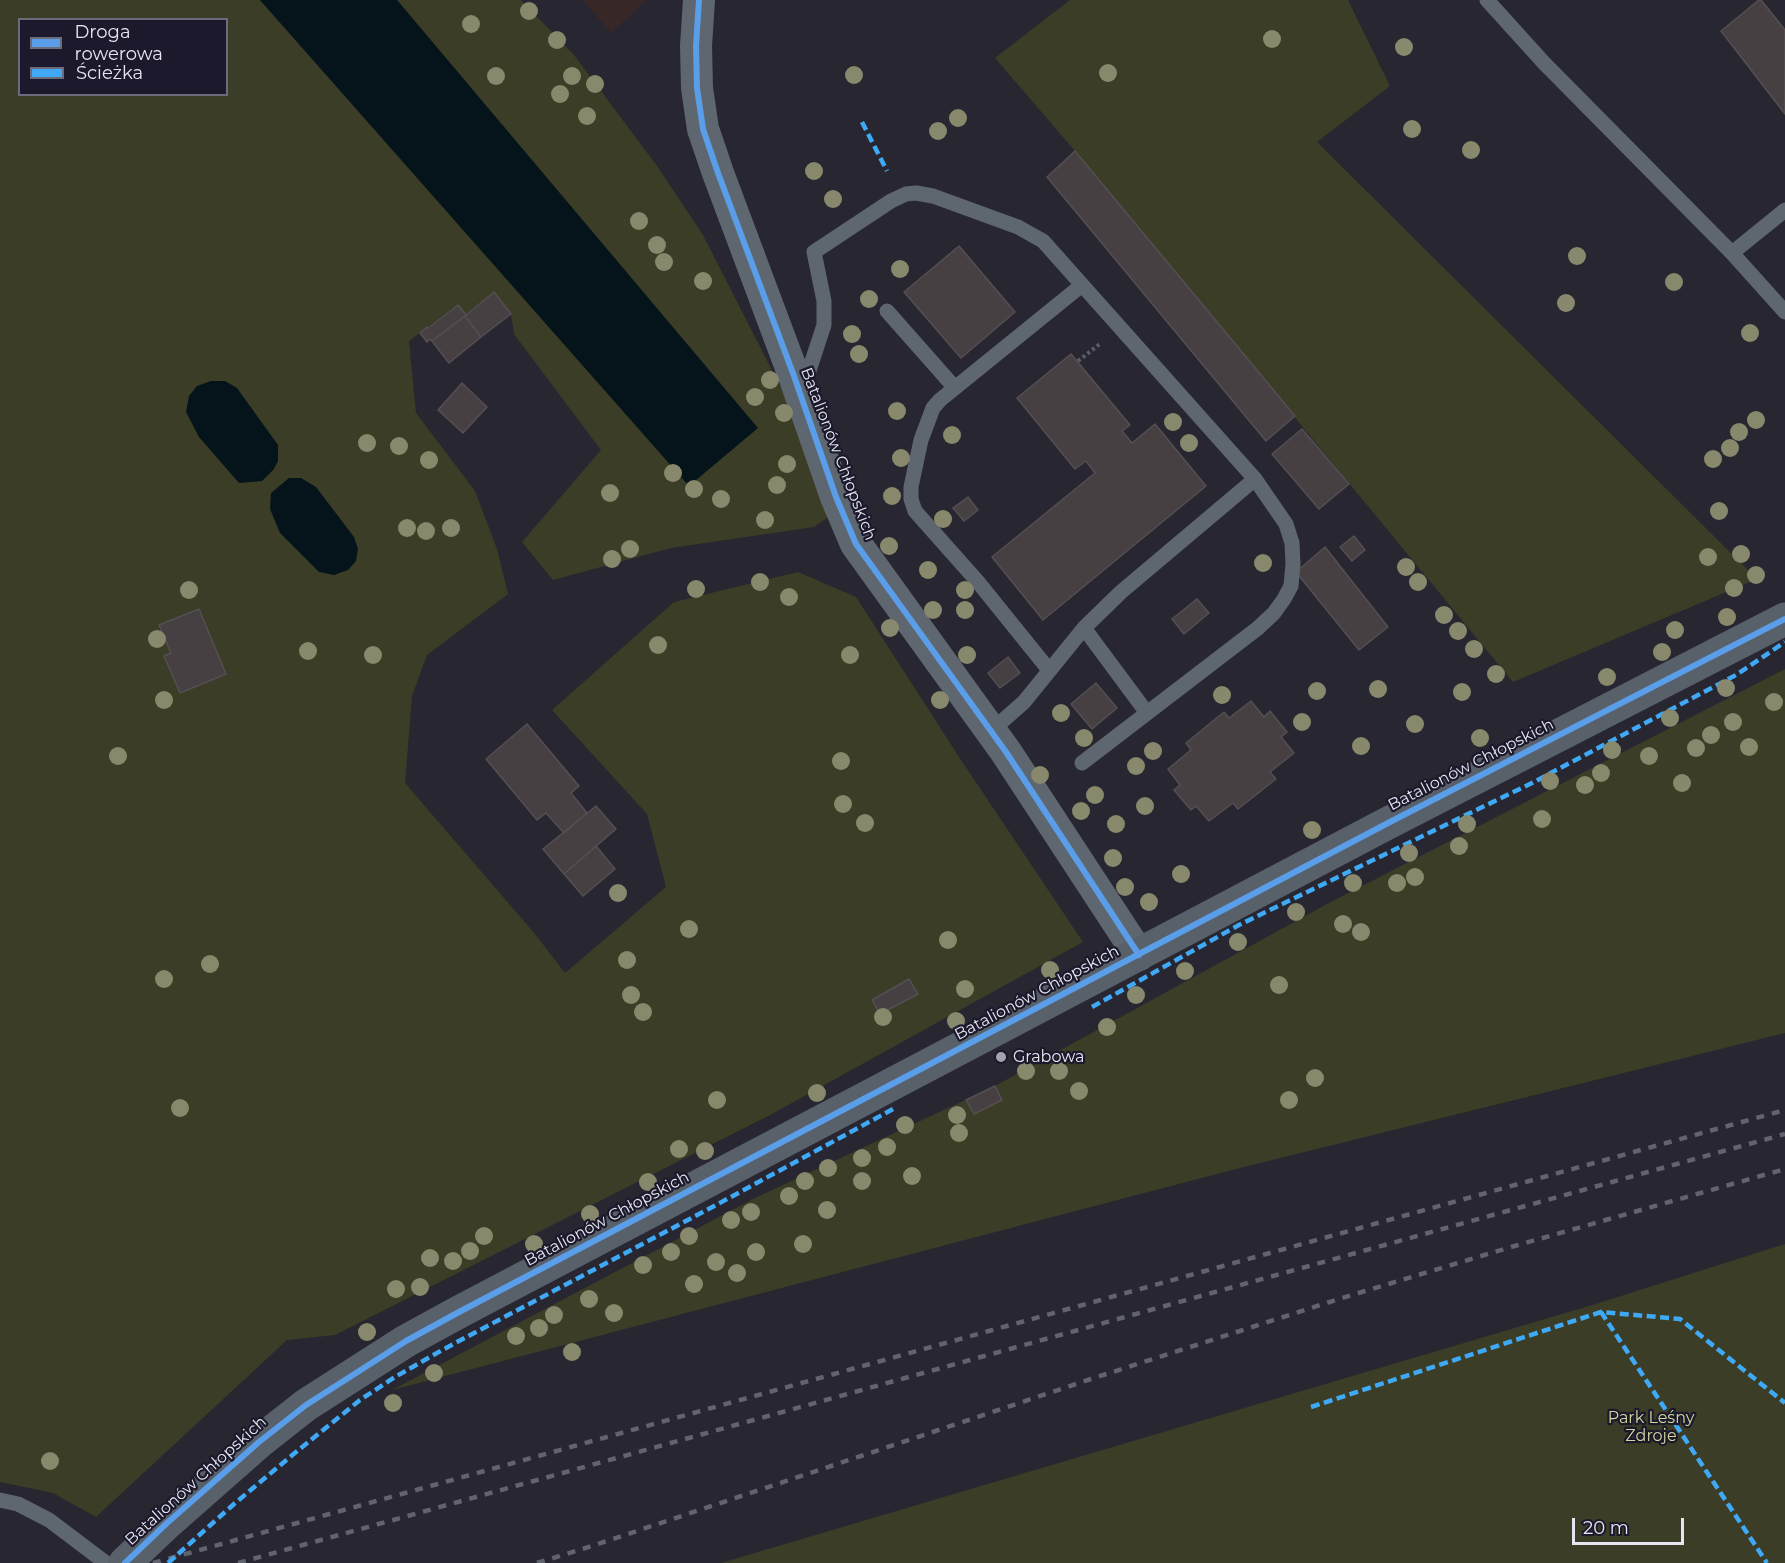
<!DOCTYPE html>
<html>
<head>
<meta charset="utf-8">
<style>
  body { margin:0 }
  #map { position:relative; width:1785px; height:1563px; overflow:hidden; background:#282731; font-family:Montserrat,sans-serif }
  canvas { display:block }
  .legend { position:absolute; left:18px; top:18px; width:210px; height:78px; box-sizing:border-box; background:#1b192b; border:2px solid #6c6b7b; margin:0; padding:8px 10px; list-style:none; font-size:18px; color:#e6e6f3 }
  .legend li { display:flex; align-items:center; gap:12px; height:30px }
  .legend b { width:30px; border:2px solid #6c6b7b }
  .scale { position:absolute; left:1572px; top:1518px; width:112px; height:27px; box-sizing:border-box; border:3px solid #e6e6f3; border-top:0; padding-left:8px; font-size:18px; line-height:21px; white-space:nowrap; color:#e6e6f3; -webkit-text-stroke:4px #1b192b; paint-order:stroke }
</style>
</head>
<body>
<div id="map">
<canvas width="1785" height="1563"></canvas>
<ul class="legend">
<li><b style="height:8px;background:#5a9eea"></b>Droga rowerowa</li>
<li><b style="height:8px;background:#3fa9f5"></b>Ścieżka</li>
</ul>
<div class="scale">20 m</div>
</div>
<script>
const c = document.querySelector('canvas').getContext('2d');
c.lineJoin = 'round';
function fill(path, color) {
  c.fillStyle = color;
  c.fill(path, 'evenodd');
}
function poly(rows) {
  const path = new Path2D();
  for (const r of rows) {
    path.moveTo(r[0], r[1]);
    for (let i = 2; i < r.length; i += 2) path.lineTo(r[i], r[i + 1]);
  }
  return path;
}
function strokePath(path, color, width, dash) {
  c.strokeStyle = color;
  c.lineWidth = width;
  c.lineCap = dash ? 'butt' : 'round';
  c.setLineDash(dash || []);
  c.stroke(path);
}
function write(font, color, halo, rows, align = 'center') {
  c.font = font + ' Montserrat,sans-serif';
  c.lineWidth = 4.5;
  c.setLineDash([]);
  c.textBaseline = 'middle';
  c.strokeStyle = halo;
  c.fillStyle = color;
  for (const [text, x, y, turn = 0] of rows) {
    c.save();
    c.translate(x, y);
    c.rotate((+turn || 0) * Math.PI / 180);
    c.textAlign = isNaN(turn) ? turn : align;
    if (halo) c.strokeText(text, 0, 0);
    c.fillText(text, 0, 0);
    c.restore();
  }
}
fill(poly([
  [583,0,646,0,611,33]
]), '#382727');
fill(poly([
  [0,0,260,0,689,485,757,428,397,0,521,0,574,55,657,166,703,235,783,392,828,517,814,527,671,548,553,580,522,542,601,450,514,334,511,314,494,292,465,316,457,305,409,341,416,413,475,491,497,549,508,594,427,655,412,696,405,783,535,934,565,973,666,887,647,814,552,710,674,602,798,572,856,597,961,760,1083,942,770,1115,335,1335,287,1340,96,1517,53,1493,0,1482],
  [20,20,226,20,226,94,20,94],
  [1070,0,1348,0,1390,86,1317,142,1757,579,1513,682,1075,151,995,58],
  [1785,669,1785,1033,1236,1169,392,1390,753,1199,995,1086,1327,904],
  [1785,1244,1785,1563,721,1563,1599,1303]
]), '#3b3d26');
fill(poly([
  [260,0,397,0,758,428,689,486],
  [211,381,225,381,237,388,278,445,278,461,274,469,262,481,239,483,199,437,186,412,189,396,197,386],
  [289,478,301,478,316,487,354,537,358,549,356,561,348,570,334,575,319,572,280,533,270,509,271,493]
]), '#04141a');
const building = poly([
  [1759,0,1761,0,1785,30,1785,114,1721,31,1759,0],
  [1075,151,1295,416,1266,441,1047,177,1075,151],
  [959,246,1015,312,961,358,904,292,959,246],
  [494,292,511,314,481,337,465,316,494,292],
  [458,305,466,315,432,341,430,339,427,342,420,333,427,327,428,328,458,305],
  [465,316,481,337,449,363,432,341,465,316],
  [1071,354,1130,425,1122,431,1132,443,1155,424,1206,486,1043,620,992,557,1095,473,1086,461,1075,469,1017,398,1071,354],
  [462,383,487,407,463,433,438,410,462,383],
  [1302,429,1349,484,1319,509,1272,454,1302,429],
  [968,497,978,510,964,521,953,508,968,497],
  [1354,536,1365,550,1352,561,1340,547,1354,536],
  [1325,547,1388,627,1359,650,1296,572,1325,547],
  [1197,599,1209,613,1184,634,1172,619,1197,599],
  [199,609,226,674,180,693,164,656,171,653,159,625,199,609],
  [1008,657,1020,673,1000,688,988,673,1008,657],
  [1096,683,1117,708,1092,729,1071,704,1096,683],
  [1251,701,1264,717,1270,711,1287,732,1281,737,1294,753,1270,772,1276,779,1238,809,1233,803,1209,821,1196,806,1191,810,1174,790,1180,785,1168,769,1191,750,1186,743,1224,712,1229,718,1251,701],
  [527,724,579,786,571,793,587,813,564,833,546,813,537,820,486,759,527,724],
  [596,806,616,829,564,874,543,849,596,806],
  [596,846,615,869,583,896,564,874,596,846],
  [909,979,918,994,880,1014,872,1000,909,979],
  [995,1086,1002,1100,974,1114,966,1100,995,1086]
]);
fill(building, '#464043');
strokePath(building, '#554f53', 1.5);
strokePath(poly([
  [1078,361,1101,343]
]), '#5a5e67', 4, [3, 3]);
strokePath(poly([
  [1487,0,1544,63,1732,253],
  [1785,210,1732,253,1785,312],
  [887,311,955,388],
  [803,389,824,325,824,301,814,252,891,201,906,194,916,193,933,196,1018,227,1043,241,1255,479,1121,592,1084,628,1024,702,991,731],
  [1084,628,1147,713],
  [1049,670,978,582,915,511,911,499,911,487,921,440,933,408,940,400,1082,285],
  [1082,763,1258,628,1274,613,1284,599,1291,586,1293,564,1292,543,1286,524,1255,479],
  [0,1500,18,1504,49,1520,106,1563]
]), '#5e676f', 15);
strokePath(poly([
  [699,0,696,46,697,88,703,129,718,173,794,376,836,497,856,544,1006,752,1139,955]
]), '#5e676f', 32);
strokePath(poly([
  [125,1563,167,1523,259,1442,306,1405,406,1341,459,1312,1388,823,1785,619]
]), '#58606a', 33);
strokePath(poly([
  [153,1563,1785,1110],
  [238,1563,1785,1134],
  [537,1563,592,1546,1091,1379,1342,1298,1511,1247,1785,1169]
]), '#61646c', 4.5, [8, 8]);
strokePath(poly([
  [862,122,887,171],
  [1092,1007,1239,925,1532,783,1736,675,1785,642],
  [1601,1312,1767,1563],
  [1311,1407,1601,1312,1680,1319,1785,1403],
  [168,1563,234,1504,290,1457,360,1400,395,1377,444,1349,718,1204,893,1109]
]), '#3fa9f5', 4.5, [9, 4.5]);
strokePath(poly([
  [699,0,696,46,697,88,703,129,718,173,794,376,836,497,856,544,1006,752,1139,955],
  [125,1563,167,1523,259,1442,306,1405,406,1341,459,1312,1388,823,1785,619]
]), '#5a9eea', 6);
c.fillStyle = '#87886c';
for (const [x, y] of [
  [529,11],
  [471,24],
  [1272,39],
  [557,40],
  [1404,47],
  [1108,73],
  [854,75],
  [496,76],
  [572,76],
  [595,84],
  [560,94],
  [587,116],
  [958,118],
  [1412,129],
  [938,131],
  [1471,150],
  [814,171],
  [833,199],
  [639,221],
  [657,245],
  [1577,256],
  [664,262],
  [900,269],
  [703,281],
  [1674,282],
  [869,299],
  [1566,303],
  [1750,333],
  [852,334],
  [859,354],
  [770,380],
  [755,397],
  [897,411],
  [784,413],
  [1756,420],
  [1173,422],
  [1739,432],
  [952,435],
  [367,443],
  [1189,443],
  [399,446],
  [1730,448],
  [901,458],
  [1713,459],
  [429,460],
  [787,464],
  [673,473],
  [777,485],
  [694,489],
  [610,493],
  [892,496],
  [721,499],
  [1719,511],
  [943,519],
  [765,520],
  [407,528],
  [451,528],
  [426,531],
  [889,546],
  [630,549],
  [1741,554],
  [1708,557],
  [612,559],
  [1263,563],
  [1406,567],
  [928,570],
  [1756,575],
  [760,582],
  [1418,582],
  [1734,588],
  [696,589],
  [189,590],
  [965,590],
  [789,597],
  [933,610],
  [965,610],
  [1444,615],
  [1727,617],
  [890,628],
  [1675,630],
  [1458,631],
  [157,639],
  [658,645],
  [1474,649],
  [308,651],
  [1662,652],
  [373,655],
  [850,655],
  [967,655],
  [1496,674],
  [1607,677],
  [1726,688],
  [1378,689],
  [1317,691],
  [1462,692],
  [1222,695],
  [164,700],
  [940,700],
  [1774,702],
  [1061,713],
  [1670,718],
  [1302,722],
  [1733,722],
  [1415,724],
  [1711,735],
  [1084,738],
  [1480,738],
  [1361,746],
  [1749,747],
  [1696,748],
  [1612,750],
  [1153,751],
  [118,756],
  [1649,756],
  [841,761],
  [1136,766],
  [1601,773],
  [1040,775],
  [1550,781],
  [1682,783],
  [1585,785],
  [1095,795],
  [843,804],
  [1145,806],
  [1081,811],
  [1542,819],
  [865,823],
  [1116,824],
  [1467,824],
  [1312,830],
  [1459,846],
  [1409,853],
  [1113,858],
  [1181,874],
  [1415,877],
  [1353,883],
  [1397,883],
  [1125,887],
  [618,893],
  [1149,902],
  [1296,912],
  [1343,924],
  [689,929],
  [1361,932],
  [948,940],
  [1238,942],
  [627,960],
  [210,964],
  [1050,970],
  [1185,971],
  [164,979],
  [1279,985],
  [965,989],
  [631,995],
  [1136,995],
  [643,1012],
  [883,1017],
  [956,1021],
  [1107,1027],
  [1026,1071],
  [1059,1071],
  [1315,1078],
  [1079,1091],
  [817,1093],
  [717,1100],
  [1289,1100],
  [180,1108],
  [957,1115],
  [905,1125],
  [959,1133],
  [887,1147],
  [679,1149],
  [705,1151],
  [862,1158],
  [828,1168],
  [912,1176],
  [805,1181],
  [862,1181],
  [648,1182],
  [789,1196],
  [827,1210],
  [751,1212],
  [590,1214],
  [731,1220],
  [484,1236],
  [689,1236],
  [534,1244],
  [803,1244],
  [470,1251],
  [671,1252],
  [756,1252],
  [430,1258],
  [453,1261],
  [716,1262],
  [643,1265],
  [737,1273],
  [694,1284],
  [420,1287],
  [396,1289],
  [589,1299],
  [614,1313],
  [554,1315],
  [539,1328],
  [367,1332],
  [516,1336],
  [572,1352],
  [434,1373],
  [393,1403],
  [50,1461]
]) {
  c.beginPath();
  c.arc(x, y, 9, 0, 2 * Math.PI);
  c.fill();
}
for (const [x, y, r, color] of [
  [1001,1057,6,"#a4a3af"]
]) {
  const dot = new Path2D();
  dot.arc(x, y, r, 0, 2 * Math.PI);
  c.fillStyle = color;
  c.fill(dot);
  strokePath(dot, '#1b192b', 2);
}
write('16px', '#e6e6f3', '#1b192b', [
  ["Batalionów Chłopskich",838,454,69],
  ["Batalionów Chłopskich",1471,765,-27],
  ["Batalionów Chłopskich",1037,993,-28],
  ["Batalionów Chłopskich",607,1219,-28],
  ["Batalionów Chłopskich",196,1481,-42]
]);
write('16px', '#e6e6f3', '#1b192b', [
  ["Grabowa",1013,1057]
], 'left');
write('16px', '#d4d89c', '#1b192b', [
  ["Park Leśny",1651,1418],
  ["Zdroje",1651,1436]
]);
</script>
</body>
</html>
